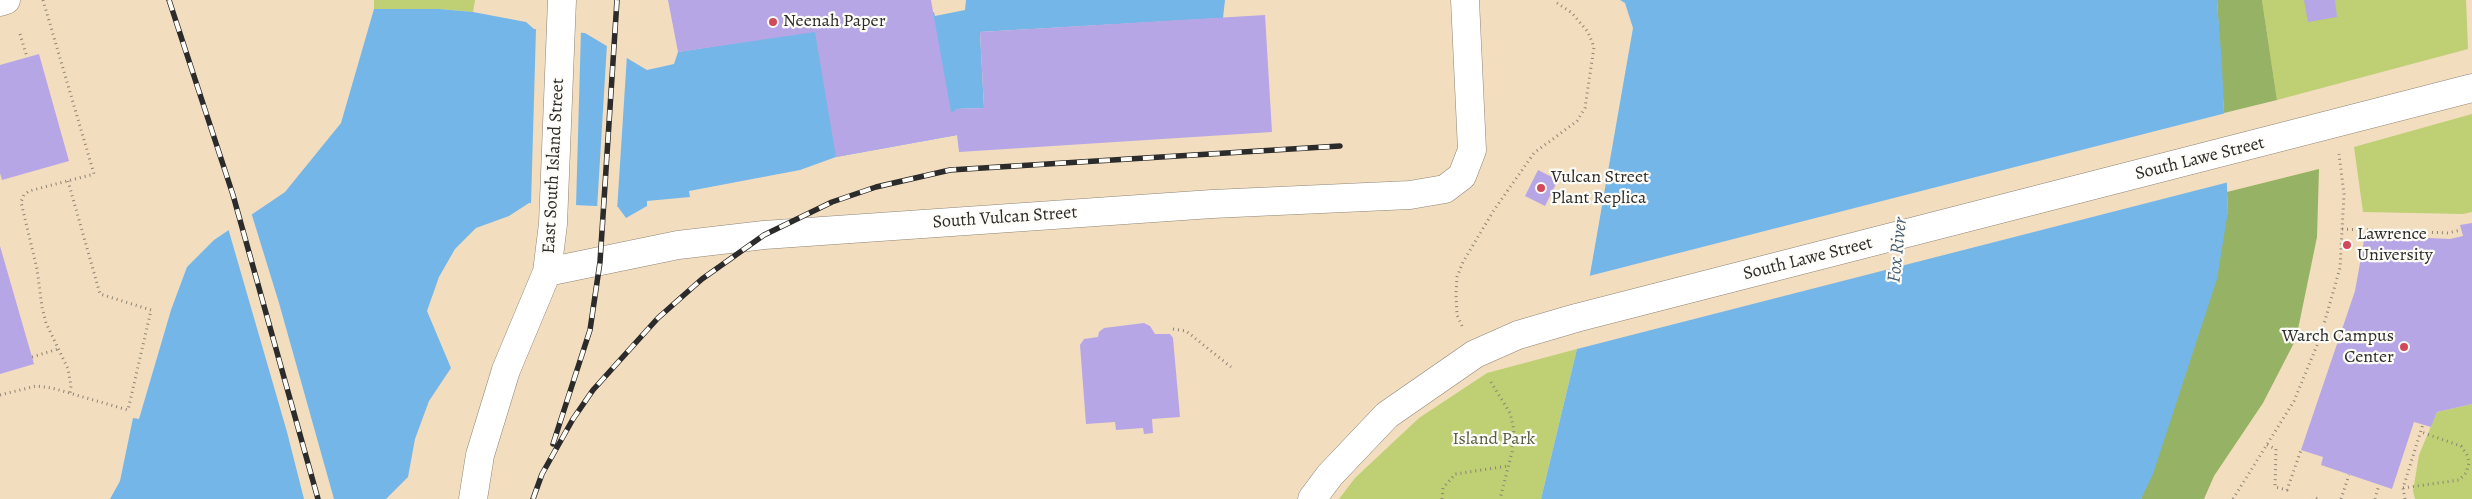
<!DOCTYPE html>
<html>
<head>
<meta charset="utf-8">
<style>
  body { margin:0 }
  canvas { display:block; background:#f2ddbf }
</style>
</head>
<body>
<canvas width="2472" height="499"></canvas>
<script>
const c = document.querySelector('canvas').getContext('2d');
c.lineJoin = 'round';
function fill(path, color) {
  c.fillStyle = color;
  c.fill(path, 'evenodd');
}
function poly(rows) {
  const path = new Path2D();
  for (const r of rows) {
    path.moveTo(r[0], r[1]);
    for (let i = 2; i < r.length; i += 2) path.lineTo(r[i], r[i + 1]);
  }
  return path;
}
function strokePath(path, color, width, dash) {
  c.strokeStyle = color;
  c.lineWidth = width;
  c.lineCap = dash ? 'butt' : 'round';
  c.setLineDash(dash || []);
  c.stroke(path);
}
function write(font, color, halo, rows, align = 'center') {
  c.font = font + ' Alegreya,serif';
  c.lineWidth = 4.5;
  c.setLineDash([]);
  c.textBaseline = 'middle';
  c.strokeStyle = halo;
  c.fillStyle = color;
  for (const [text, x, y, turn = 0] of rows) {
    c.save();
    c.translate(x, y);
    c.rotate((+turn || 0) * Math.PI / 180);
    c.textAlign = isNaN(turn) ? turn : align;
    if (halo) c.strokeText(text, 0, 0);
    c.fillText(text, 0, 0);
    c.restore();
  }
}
fill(poly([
  [374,0,475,0,473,12,440,9,374,9],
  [2262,0,2466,0,2468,49,2277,100],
  [2472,114,2472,212,2463,214,2363,212,2354,147],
  [1577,349,1541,499,1339,499,1355,478,1419,418,1487,373],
  [2472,404,2472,499,2415,499,2413,491,2419,455,2437,412]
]), '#bed073');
fill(poly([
  [2217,0,2262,0,2277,100,2224,113],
  [2319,169,2317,237,2296,339,2263,403,2214,476,2204,499,2141,499,2228,211,2227,192]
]), '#96b265');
fill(poly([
  [966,0,1225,0,1223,18,980,32,984,108,956,109,957,135,836,157,800,170,689,191,690,197,647,201,647,206,626,218,618,207,529,203,509,216,476,228,455,249,439,277,427,311,451,368,429,401,415,439,408,477,386,499,110,499,120,481,133,418,139,419,171,310,187,267,214,240,285,192,341,123,374,9,440,9,473,12,526,22,534,29,585,33,647,70,674,64,678,52,934,12,935,16,965,10],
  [1620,0,2217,0,2222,65,2228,211,2217,279,2153,474,2141,499,1541,499,1577,349,1633,28,1625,3]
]), '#75b6e9');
fill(poly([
  [536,29,581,30,576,206,531,204],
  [607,44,627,55,617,211,597,209],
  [2226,113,2229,182,1577,349,1577,336,1589,276],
  [251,212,279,303,334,499,304,499,287,432,228,228]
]), '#f2ddbf');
fill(poly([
  [668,0,931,0,951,112,956,111,955,109,984,108,980,32,1265,15,1272,132,959,152,957,135,836,157,815,32,678,52],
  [2304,0,2335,0,2337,17,2308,22],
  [39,54,69,161,2,180,0,173,0,65],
  [1538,170,1558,180,1545,206,1525,196],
  [2472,223,2472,404,2437,412,2431,427,2414,422,2392,489,2321,465,2323,457,2301,450,2355,291,2365,235,2450,239,2463,236,2460,225],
  [0,246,34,364,0,374],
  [1144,323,1150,326,1155,334,1170,334,1173,338,1180,417,1152,419,1153,433,1144,434,1143,428,1116,430,1115,422,1086,424,1080,345,1084,339,1098,337,1099,332,1104,328]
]), '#b7a6e6');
const minor = poly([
  [0,2,6,0],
  [547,272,678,245,764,235,1212,204,1410,195,1445,189,1462,176,1472,150,1465,0],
  [473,499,480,455,506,370,547,272,553,224,562,0]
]);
const secondary = poly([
  [1312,499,1330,475,1387,415,1475,354,1518,335,1576,318,2472,88]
]);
strokePath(minor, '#8e8475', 29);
strokePath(secondary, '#8e8475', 29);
strokePath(poly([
  [43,0,94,174,29,191,24,195,21,202,37,269,42,307,46,323,68,369,71,386,70,394],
  [20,34,27,57],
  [2342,229,2448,233,2461,230],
  [1462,326,1457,315,1456,294,1457,277,1463,262,1494,210,1534,153,1577,121,1585,108,1594,47,1588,32,1572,13,1557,3,1557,0],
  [1173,329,1186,331,1231,367],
  [32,357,58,349],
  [1491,382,1510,413,1514,430,1512,452,1500,499],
  [0,395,36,386,52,388,128,410,151,310,100,294,68,181],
  [2267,445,2276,449,2275,487,2287,490,2301,450],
  [2403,488,2459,480,2466,473,2469,463,2467,455,2461,446,2421,432],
  [2316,498,2318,499],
  [1442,499,1443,488,1455,474,1508,466],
  [2233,499,2294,401,2320,338,2340,268,2344,194,2339,154],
  [2341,499,2349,475],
  [2375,499,2379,485],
  [2405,499,2403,488,2423,424]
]), '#8e8475', 3, [1, 4]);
strokePath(minor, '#fff', 28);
strokePath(secondary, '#fff', 28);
const rail = poly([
  [169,0,233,195,318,499],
  [553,444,590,330,600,262,617,0],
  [533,499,542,474,573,419,593,390,658,318,702,279,764,235,832,202,876,187,950,170,1340,146]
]);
strokePath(rail, '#2b2b2b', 5.5);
strokePath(rail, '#fdfcf7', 4, [11]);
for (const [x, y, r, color] of [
  [773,22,5,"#d1495b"],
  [1541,188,5,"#d1495b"],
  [2347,245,5,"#d1495b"],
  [2404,347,5,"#d1495b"]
]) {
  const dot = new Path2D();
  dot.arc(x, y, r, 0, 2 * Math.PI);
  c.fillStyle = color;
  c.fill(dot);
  strokePath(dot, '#fdfcf7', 2);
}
write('18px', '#2b2b2b', '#fdfcf7', [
  ["Neenah Paper",783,22],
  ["Vulcan Street",1551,178],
  ["Plant Replica",1551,199],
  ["Lawrence",2357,235],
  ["University",2357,256],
  ["Warch Campus",2394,337,"right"],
  ["Center",2394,358,"right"]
], 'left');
write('18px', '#2b2b2b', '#fdfcf7', [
  ["South Lawe Street",2200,159,-14],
  ["East South Island Street",554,166,-87],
  ["South Vulcan Street",1005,218,-4],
  ["South Lawe Street",1808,259,-14]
]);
write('18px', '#575d41', '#fdfcf7', [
  ["Island Park",1494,440]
]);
write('italic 19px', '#455c6e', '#fdfcf7', [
  ["Fox River",1898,250,-84]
]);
</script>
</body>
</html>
